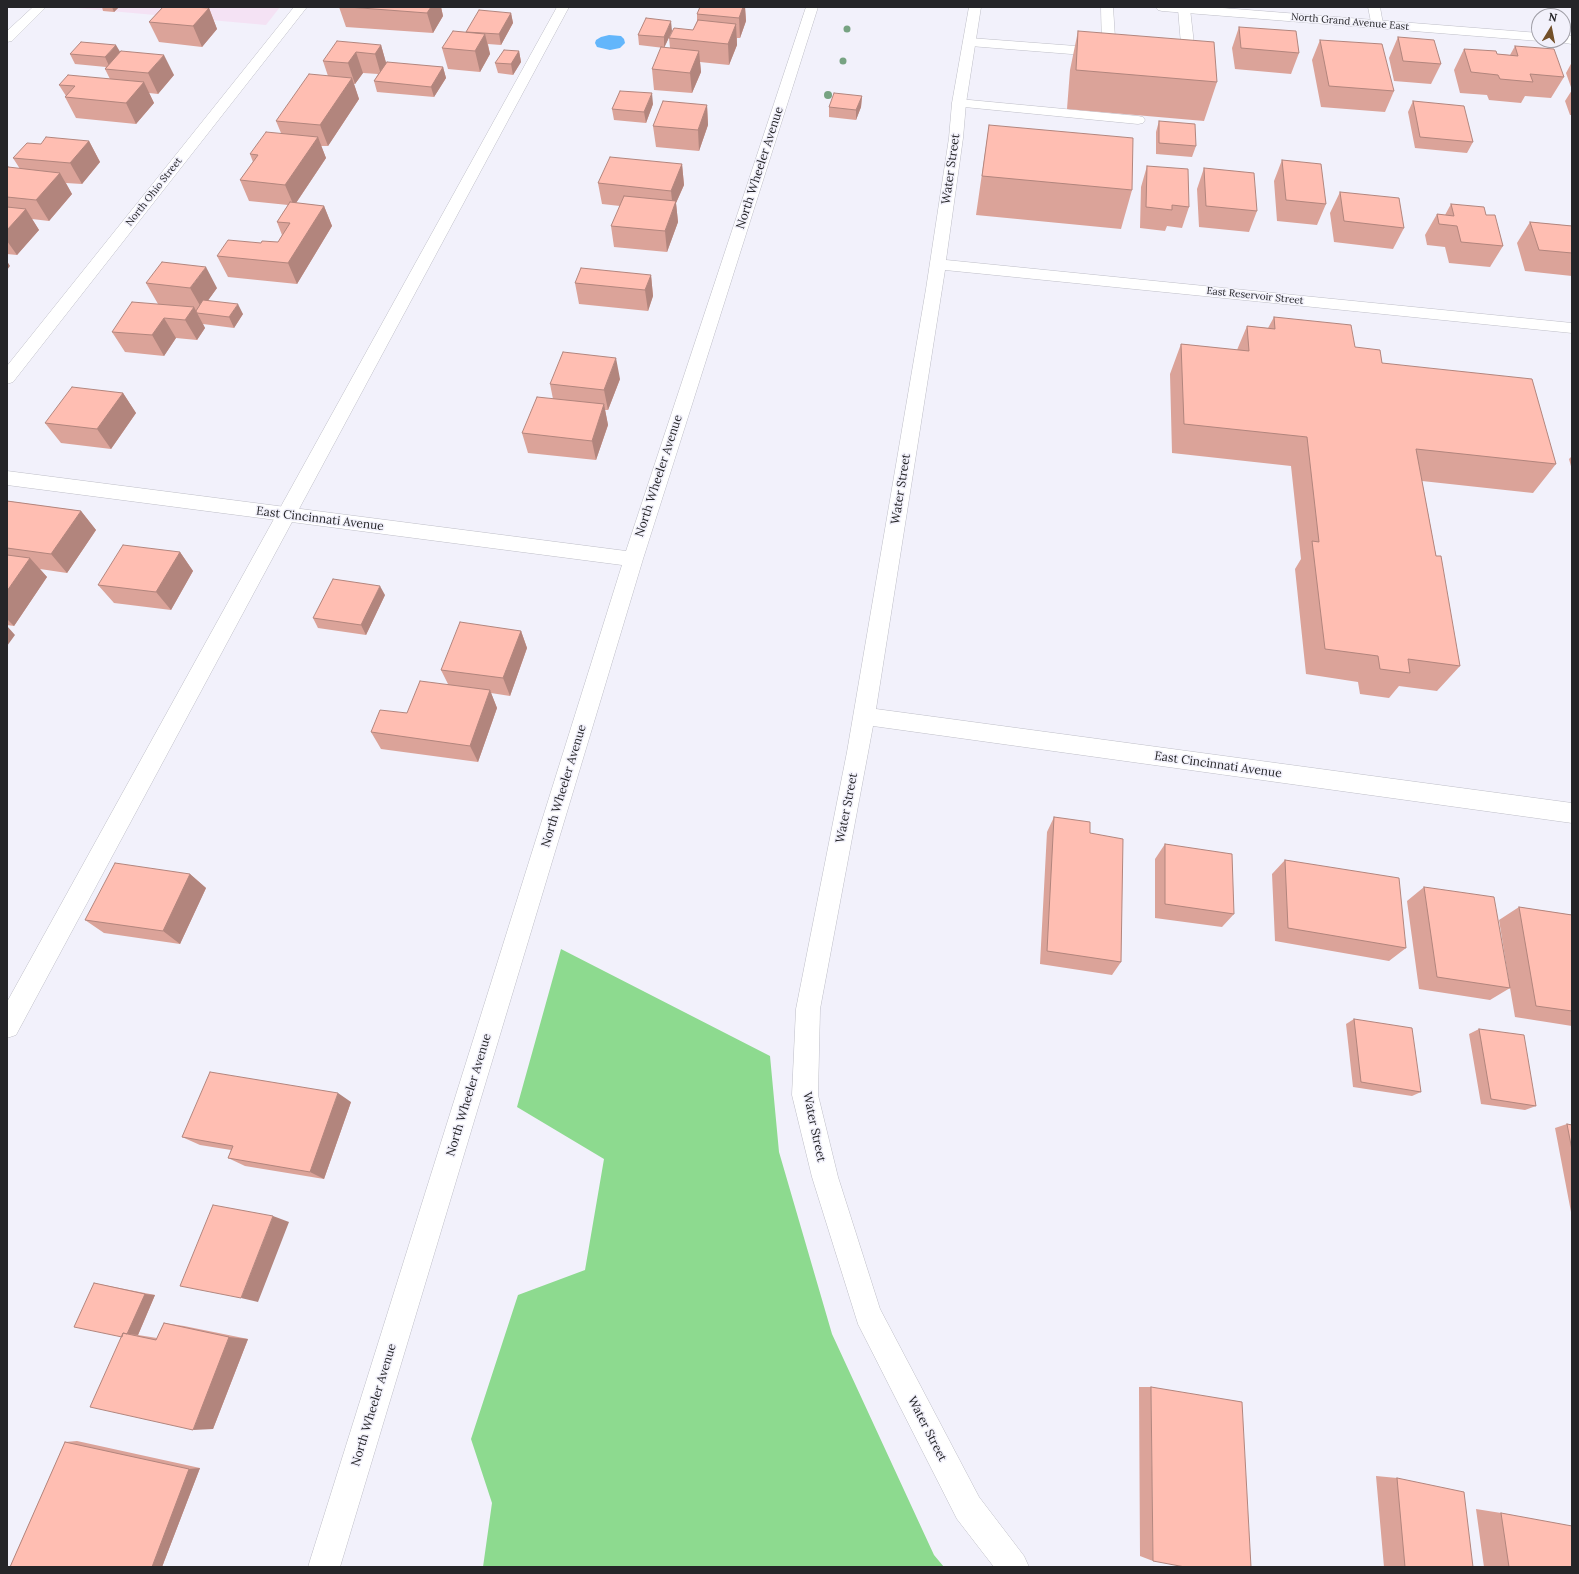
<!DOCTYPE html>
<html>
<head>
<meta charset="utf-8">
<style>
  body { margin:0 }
  #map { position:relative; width:1579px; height:1574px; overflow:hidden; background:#f2f1fb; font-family:Lora,serif }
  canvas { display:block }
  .frame { position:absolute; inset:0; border:8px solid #252528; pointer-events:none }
  .north { position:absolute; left:1531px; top:8px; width:40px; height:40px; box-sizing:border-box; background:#f2f1fb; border:1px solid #a09fa7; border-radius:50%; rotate:10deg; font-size:11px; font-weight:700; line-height:16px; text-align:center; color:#252528 }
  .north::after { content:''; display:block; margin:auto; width:14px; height:18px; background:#735029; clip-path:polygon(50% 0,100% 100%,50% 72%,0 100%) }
</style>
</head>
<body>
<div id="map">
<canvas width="1579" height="1574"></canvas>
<div class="frame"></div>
<div class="north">N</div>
</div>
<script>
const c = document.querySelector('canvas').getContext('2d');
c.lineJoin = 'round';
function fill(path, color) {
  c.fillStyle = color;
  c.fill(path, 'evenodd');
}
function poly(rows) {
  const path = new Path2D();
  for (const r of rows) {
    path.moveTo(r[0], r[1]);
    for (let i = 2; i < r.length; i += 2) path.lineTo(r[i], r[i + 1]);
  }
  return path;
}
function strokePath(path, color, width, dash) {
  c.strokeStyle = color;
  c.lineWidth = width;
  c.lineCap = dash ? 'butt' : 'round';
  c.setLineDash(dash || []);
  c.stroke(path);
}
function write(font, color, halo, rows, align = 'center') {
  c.font = font + ' Lora,serif';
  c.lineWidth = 3;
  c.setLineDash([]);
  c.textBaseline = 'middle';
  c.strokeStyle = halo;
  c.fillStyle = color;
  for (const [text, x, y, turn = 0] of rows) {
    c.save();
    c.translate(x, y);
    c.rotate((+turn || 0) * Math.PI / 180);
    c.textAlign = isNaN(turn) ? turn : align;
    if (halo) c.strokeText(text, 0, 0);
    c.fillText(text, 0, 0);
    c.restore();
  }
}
fill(poly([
  [66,7,280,7,266,25]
]), '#f4e2f4');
fill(poly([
  [561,949,770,1056,779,1152,832,1334,934,1555,944,1567,483,1567,492,1503,471,1439,518,1295,585,1270,604,1159,517,1107]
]), '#8dda8f');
fill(poly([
  [609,35,621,36,624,39,625,43,620,48,610,50,597,47,595,43,596,40,601,37]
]), '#63b6fb');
const service = poly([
  [33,7,46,7,12,41,7,42,7,31,33,7],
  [557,7,569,7,16,1035,7,1038,7,1002,557,7],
  [1101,7,1113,7,1116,53,1114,56,1109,57,970,46,965,45,963,42,965,39,970,38,1102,48,1101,7],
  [1179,7,1189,7,1190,9,1196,61,1194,64,1189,65,1175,63,1173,60,1175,57,1182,56,1178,9,1179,7],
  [1368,7,1380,7,1383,24,1382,27,1372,27,1368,7],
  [959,99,1138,116,1143,117,1145,120,1143,123,1138,124,954,106,952,103,954,100,959,99]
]);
const minor = poly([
  [294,7,307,7,13,382,7,384,7,366,294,7],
  [806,7,818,7,643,559,340,1567,308,1567,622,565,7,485,7,471,626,551,806,7],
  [969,7,981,7,966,103,963,138,946,260,1572,323,1572,333,945,270,876,709,1572,803,1572,823,873,726,820,1009,818,1095,838,1177,880,1309,979,1497,1024,1556,1029,1567,994,1567,957,1519,858,1324,812,1177,792,1095,796,1009,847,752,926,289,949,138,952,103,969,7]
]);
const tertiary = poly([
  [1156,7,1210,7,1539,33,1539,40,1543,40,1539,41,1162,11,1158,10,1156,7],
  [1563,35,1572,36,1572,44,1558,42,1557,40,1563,40,1563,35]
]);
strokePath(service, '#bebec7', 1);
strokePath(minor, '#bebec7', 1);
strokePath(tertiary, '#bebec7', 1);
fill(service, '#fff');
fill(minor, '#fff');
fill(tertiary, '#fff');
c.fillStyle = '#77a382';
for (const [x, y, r] of [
  [847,29,3.5],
  [843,61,3.5],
  [828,95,4]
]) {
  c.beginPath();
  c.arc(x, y, r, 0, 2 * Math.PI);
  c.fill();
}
fill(poly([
  [102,7,119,7,114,12,103,11],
  [163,7,202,7,201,8,209,8,217,29,202,47,159,42,149,22],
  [339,7,441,7,443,16,433,33,346,27],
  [745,7,746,21,740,38,737,38,737,45,729,65,700,62,701,72,692,93,654,90,652,69,670,48,669,38,693,30,697,21,697,14],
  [511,13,513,23,501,45,488,44,490,54,480,72,448,69,442,48,466,32],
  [1239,27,1299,53,1291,74,1235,69,1232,48],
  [672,31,664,48,639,45,638,35],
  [1078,31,1217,82,1204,121,1067,109,1070,70],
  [1398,37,1441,64,1431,84,1394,81,1389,58],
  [1320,40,1394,91,1385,112,1321,107,1312,60],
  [381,45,386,63,443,67,446,78,434,97,377,92,374,81,378,74,363,73,355,84,354,84,359,99,328,146,321,146,326,158,296,203,324,206,332,226,297,284,228,277,217,256,261,243,278,242,282,235,277,222,288,205,249,201,240,180,253,162,250,154,281,133,276,121,328,76,323,61],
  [1515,46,1564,77,1551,98,1525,96,1521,103,1489,100,1487,95,1460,93,1454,70,1464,49,1497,54,1510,55],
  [519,51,521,62,513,75,498,73,495,63],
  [120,52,174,75,158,94,149,93,154,103,136,124,76,118,65,97,66,96,59,85,110,79,105,69,106,67,75,64,70,54],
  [1572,62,1572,115,1570,115,1565,101,1572,90,1566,73],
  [862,96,861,107,856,120,829,117,829,107],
  [1413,101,1473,142,1467,153,1415,148,1408,112],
  [653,104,646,123,614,120,612,109],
  [707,105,708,125,699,151,656,147,653,126],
  [1159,121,1196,146,1192,157,1156,154,1156,132],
  [989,125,1132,190,1121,229,976,215],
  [89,141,100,162,82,184,66,183,72,194,49,221,32,219,39,230,17,255,7,254,7,168,20,169,13,158,41,144],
  [1282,160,1326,204,1317,225,1277,221,1274,181],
  [682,164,684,185,676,203,678,222,667,252,614,247,611,226,620,206,602,204,598,183],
  [1147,166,1189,207,1182,228,1167,226,1165,231,1140,228,1141,187],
  [1204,168,1257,211,1249,232,1199,227,1197,189],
  [1340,192,1404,228,1393,249,1334,242,1330,213],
  [1451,204,1486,215,1503,246,1490,267,1449,263,1445,247,1427,245,1425,235,1437,214,1445,215],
  [1530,222,1572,226,1572,276,1525,271,1517,243],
  [651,275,653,296,648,311,579,304,575,283],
  [146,283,217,288,208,300,243,314,234,328,203,324,205,328,197,340,176,338,164,356,125,352,112,332,158,304],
  [1274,317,1355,347,1556,464,1533,493,1422,481,1436,556,1460,666,1437,691,1399,686,1389,698,1360,694,1358,682,1306,674,1295,569,1301,559,1291,466,1172,453,1170,374,1181,344,1237,350,1247,326,1268,328],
  [620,379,608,410,605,410,608,425,596,460,528,453,522,433,553,399,550,384],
  [123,393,136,413,111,449,61,443,45,423],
  [1572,456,1572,470,1569,459],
  [7,501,81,511,96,530,67,573,40,569,47,577,14,626,7,625],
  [180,552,193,571,171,610,114,603,98,585],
  [385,595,366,635,318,628,313,618],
  [521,631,527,648,510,696,491,693,497,708,478,762,381,749,371,732,407,713,448,684,441,670],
  [1054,817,1090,833,1121,962,1112,975,1040,964,1047,832],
  [1165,844,1234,914,1222,927,1155,918,1155,859],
  [1285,860,1406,948,1389,961,1275,941,1272,874],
  [190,874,206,888,180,944,104,933,85,920],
  [1424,887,1509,982,1499,920,1519,907,1572,915,1572,1026,1515,1017,1510,988,1490,1000,1419,989,1407,901],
  [1354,1019,1421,1092,1412,1096,1353,1087,1346,1024],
  [1479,1029,1536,1106,1525,1110,1481,1104,1469,1034],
  [351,1102,324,1179,245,1166,228,1158,231,1150,200,1145,182,1137],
  [1567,1124,1572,1125,1572,1212,1571,1212,1555,1128],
  [94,1283,155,1295,138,1335,157,1338,164,1323,184,1326,248,1339,213,1429,122,1337],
  [1139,1387,1151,1387,1153,1561,1140,1556],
  [77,1441,200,1468,162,1567,10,1567,65,1442],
  [1376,1476,1397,1478,1473,1567,1384,1567],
  [1476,1509,1501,1513,1572,1567,1484,1567]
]), '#dba399');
fill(poly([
  [112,7,119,7,114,12],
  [431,7,441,7,443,16,433,33,427,13],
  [743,7,745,7,746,21,740,38,739,18],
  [209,8,217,29,202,47,193,26],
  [511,13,513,23,501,45,499,34],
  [671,21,672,31,664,48,664,37],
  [736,24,737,45,729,65,728,44],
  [485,34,490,54,480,72,475,51],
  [116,45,122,55,110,68,105,57],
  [381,45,387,66,381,75,375,54],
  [519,51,521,62,513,75,511,64],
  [699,51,701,72,692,93,690,73],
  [356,52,363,73,355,84,348,63],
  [164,55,174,75,158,94,148,73],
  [443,67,446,78,434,97,431,87],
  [352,78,359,99,328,146,320,125],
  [144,82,154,103,136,124,126,103],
  [652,93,653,104,646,123,644,112],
  [862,96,861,107,856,120,856,110],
  [707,105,708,125,699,151,698,130],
  [318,137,326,158,294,206,285,185],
  [89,141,100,162,82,184,70,163],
  [682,164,684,185,676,203,678,222,667,252,665,231,673,210,671,191],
  [60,173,72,194,49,221,36,200],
  [324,206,332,226,297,284,288,263],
  [26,209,39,230,17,255,7,241,7,230],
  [7,261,10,266,7,270],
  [206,267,217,288,202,309,190,288],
  [651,275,653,296,648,311,645,290],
  [238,304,243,314,234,328,229,317],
  [194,307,205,328,197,340,185,320],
  [164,318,176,338,164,356,152,335],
  [616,358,620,379,608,410,604,390],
  [123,393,136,413,111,449,97,429],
  [604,404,608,425,596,460,592,441],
  [81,511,96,530,67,573,51,554],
  [180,552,193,571,171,610,156,592],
  [30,558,47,577,14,626,7,619,7,591],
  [380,586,385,595,366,635,361,625],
  [7,626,15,635,7,646],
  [521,631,527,648,510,696,503,678],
  [490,690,497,708,478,762,470,746],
  [190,874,206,888,180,944,163,931],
  [338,1093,351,1102,324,1179,310,1172],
  [273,1216,289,1222,258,1302,241,1298],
  [145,1294,155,1295,138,1335,127,1334],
  [229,1337,248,1339,213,1429,193,1430],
  [200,1468,162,1567,152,1567,189,1469]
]), '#b2857d');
const building = poly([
  [163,7,193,7,209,8,193,26,149,22,163,7],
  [348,7,431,7,427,13,348,7],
  [700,7,743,7,739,18,697,14,700,7],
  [479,10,511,13,499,34,466,32,479,10],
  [646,18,671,21,664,37,638,35,646,18],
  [698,20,736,24,728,44,669,38,674,28,693,30,698,20],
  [1239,27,1296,31,1299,53,1241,48,1239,27],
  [453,31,485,34,475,51,442,48,453,31],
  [1078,31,1214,42,1217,82,1076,70,1078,31],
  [1398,37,1434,40,1441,64,1403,61,1398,37],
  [1320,40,1382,44,1394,91,1329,86,1320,40],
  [337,41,381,45,375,54,356,52,348,63,323,61,337,41],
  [81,42,116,45,105,57,70,54,81,42],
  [1515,46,1554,49,1564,77,1530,74,1533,82,1500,79,1498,75,1471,72,1464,49,1496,51,1497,54,1518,56,1515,46],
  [661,47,699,51,690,73,652,69,661,47],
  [504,50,519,51,511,64,495,63,504,50],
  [121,51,164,55,148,73,105,69,121,51],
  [387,62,443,67,431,87,374,81,387,62],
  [309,74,352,78,320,125,276,121,309,74],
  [68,75,144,82,126,103,65,97,75,86,59,85,68,75],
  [620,91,652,93,644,112,612,109,620,91],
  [834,93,862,96,856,110,829,107,834,93],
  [663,101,707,105,698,130,653,126,663,101],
  [1413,101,1464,106,1473,142,1420,137,1413,101],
  [1159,121,1195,124,1196,146,1159,143,1159,121],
  [989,125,1133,138,1132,190,982,176,989,125],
  [266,132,318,137,285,185,240,180,258,155,250,154,266,132],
  [46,137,89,141,70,163,13,158,27,143,41,144,46,137],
  [610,157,682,164,671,191,598,183,610,157],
  [1282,160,1321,164,1326,204,1286,200,1282,160],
  [1147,166,1188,169,1189,207,1172,205,1172,210,1146,207,1147,166],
  [8,167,60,173,36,200,7,197,7,168,8,167],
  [1204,168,1254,173,1257,211,1206,206,1204,168],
  [1340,192,1399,198,1404,228,1344,221,1340,192],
  [624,196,676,201,665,231,611,226,624,196],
  [290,202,324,206,288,263,217,256,228,240,261,243,262,241,278,242,290,223,277,222,290,202],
  [1451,204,1484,207,1486,215,1495,215,1503,246,1461,242,1457,226,1439,224,1437,214,1454,216,1451,204],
  [7,207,26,209,7,230,7,207],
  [1530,222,1572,226,1572,253,1539,250,1530,222],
  [162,262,206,267,190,288,146,283,162,262],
  [581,268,651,275,645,290,575,283,581,268],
  [203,300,238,304,229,317,197,313,196,311,203,300],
  [132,302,194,307,185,320,164,318,152,335,112,332,132,302],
  [1274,317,1351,325,1355,347,1380,350,1382,363,1532,379,1556,464,1416,449,1436,556,1441,556,1460,666,1408,659,1410,673,1380,669,1378,656,1325,649,1312,541,1319,542,1307,437,1184,424,1181,344,1249,351,1247,326,1275,329,1274,317],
  [563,352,616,358,604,390,550,384,563,352],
  [72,387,123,393,97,429,45,423,72,387],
  [537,397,604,404,592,441,522,433,537,397],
  [7,501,81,511,51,554,7,548,7,501],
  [123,545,180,552,156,592,98,585,123,545],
  [7,555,30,558,7,591,7,555],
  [333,579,380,586,361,625,313,618,333,579],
  [460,622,521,631,503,678,441,670,460,622],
  [420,681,490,690,470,746,371,732,380,710,407,713,420,681],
  [1054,817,1090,822,1090,833,1123,839,1121,962,1047,951,1054,817],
  [1165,844,1232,854,1234,914,1165,904,1165,844],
  [1285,860,1399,878,1406,948,1288,928,1285,860],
  [115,863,190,874,163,931,85,920,115,863],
  [1424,887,1494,897,1510,988,1437,977,1424,887],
  [1519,907,1572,915,1572,1011,1536,1006,1519,907],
  [1354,1019,1412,1028,1421,1092,1361,1082,1354,1019],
  [1479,1029,1524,1035,1536,1106,1491,1099,1479,1029],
  [210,1072,338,1093,310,1172,228,1158,233,1146,182,1137,210,1072],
  [1567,1124,1572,1125,1572,1150,1567,1124],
  [213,1205,273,1216,241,1298,180,1286,213,1205],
  [94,1283,145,1294,127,1334,123,1333,122,1337,74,1327,94,1283],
  [164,1323,229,1337,193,1430,90,1407,123,1333,156,1340,164,1323],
  [1151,1387,1242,1402,1251,1567,1185,1567,1153,1561,1151,1387],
  [65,1442,189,1469,152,1567,10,1567,65,1442],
  [1397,1478,1464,1492,1473,1567,1405,1567,1397,1478],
  [1501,1513,1572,1526,1572,1567,1509,1567,1501,1513]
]);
fill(building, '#ffbeb2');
strokePath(building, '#b2857d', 1);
write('10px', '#252528', '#f2f1fb', [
  ["North Grand Avenue East",1350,22,5],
  ["North Ohio Street",154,192,-52],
  ["East Reservoir Street",1255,296,6]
]);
write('12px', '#252528', '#f2f1fb', [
  ["North Wheeler Avenue",760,168,-72],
  ["Water Street",951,169,-82],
  ["North Wheeler Avenue",659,476,-72],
  ["Water Street",901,489,-81],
  ["East Cincinnati Avenue",320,519,7],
  ["East Cincinnati Avenue",1218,765,8],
  ["North Wheeler Avenue",564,786,-73],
  ["Water Street",847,808,-79],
  ["North Wheeler Avenue",469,1095,-73],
  ["Water Street",814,1127,78],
  ["North Wheeler Avenue",374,1405,-73],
  ["Water Street",927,1429,63]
]);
</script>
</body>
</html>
